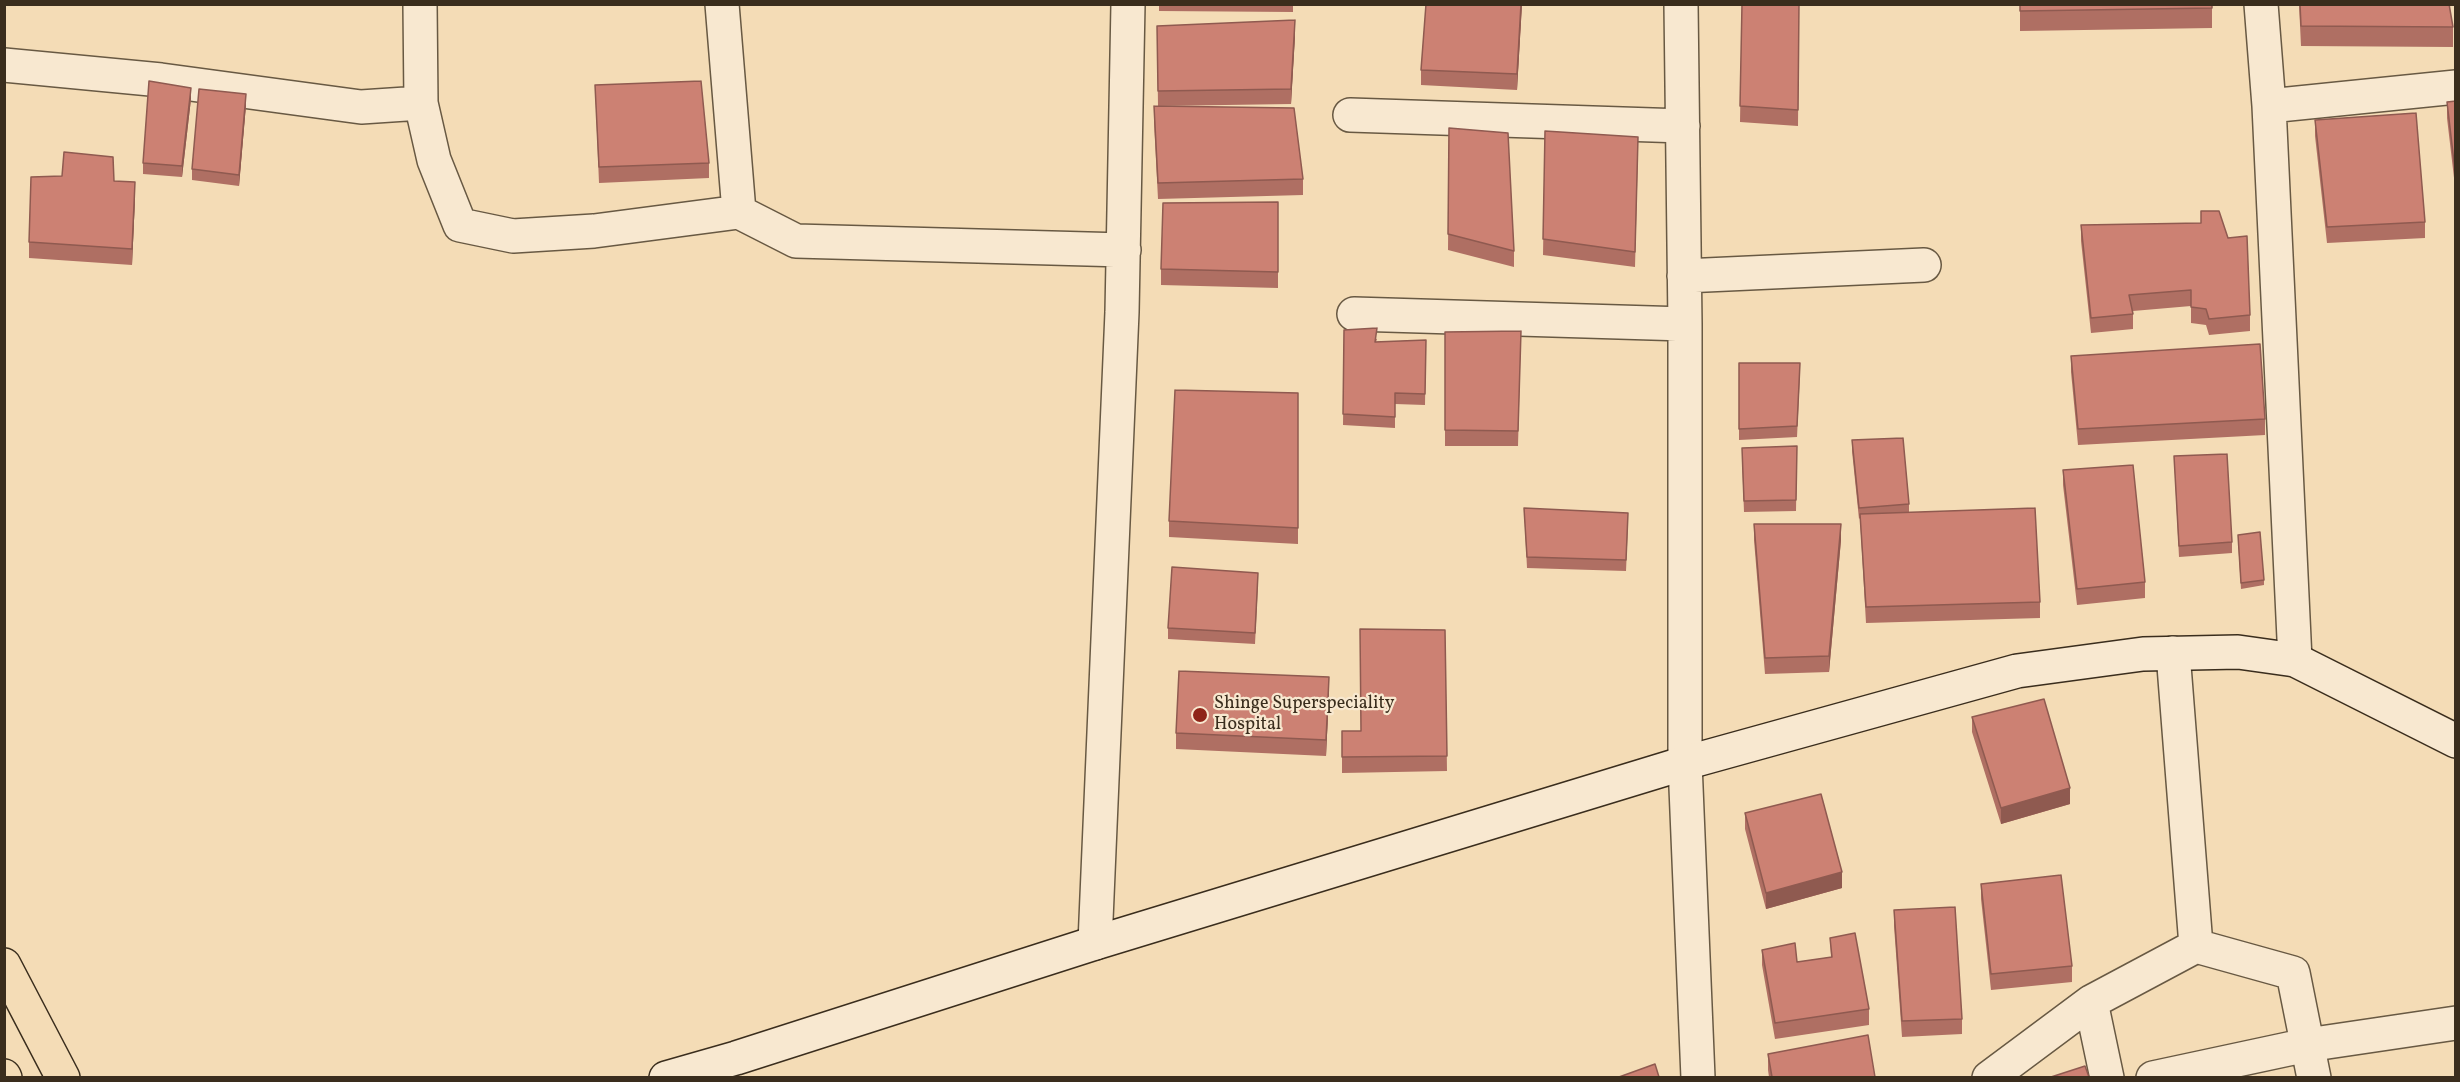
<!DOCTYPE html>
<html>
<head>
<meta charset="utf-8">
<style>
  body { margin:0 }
  #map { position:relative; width:2460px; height:1082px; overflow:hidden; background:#f4dcb6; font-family:Vollkorn,serif }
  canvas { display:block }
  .frame { position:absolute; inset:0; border:6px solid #3a2d1d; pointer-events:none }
</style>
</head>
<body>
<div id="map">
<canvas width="2460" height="1082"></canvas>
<div class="frame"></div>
</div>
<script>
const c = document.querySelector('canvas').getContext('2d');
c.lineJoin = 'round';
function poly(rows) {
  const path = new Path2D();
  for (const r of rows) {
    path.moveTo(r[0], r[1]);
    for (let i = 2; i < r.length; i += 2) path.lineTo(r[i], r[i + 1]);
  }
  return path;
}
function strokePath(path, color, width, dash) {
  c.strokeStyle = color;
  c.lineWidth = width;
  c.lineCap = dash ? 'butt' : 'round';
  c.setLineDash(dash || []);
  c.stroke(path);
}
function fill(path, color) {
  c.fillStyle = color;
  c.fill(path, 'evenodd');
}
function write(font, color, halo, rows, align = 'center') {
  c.font = font + ' Vollkorn,serif';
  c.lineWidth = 4.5;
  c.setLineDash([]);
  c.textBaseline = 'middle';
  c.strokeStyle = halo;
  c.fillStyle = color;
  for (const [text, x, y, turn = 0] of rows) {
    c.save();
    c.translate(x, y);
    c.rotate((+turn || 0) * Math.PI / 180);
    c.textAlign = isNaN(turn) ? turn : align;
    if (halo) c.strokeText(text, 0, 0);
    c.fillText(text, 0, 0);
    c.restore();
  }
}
const street = poly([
  [420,4,421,103,434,160,460,225,513,236,594,231,739,212],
  [722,4,739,212,796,241,1124,250],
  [1681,4,1685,324,1685,763,1698,1078],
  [2261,4,2269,106,2295,660],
  [4,65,161,80,361,107,421,103],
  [2269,106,2456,87],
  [1350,115,1683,126],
  [1684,276,1924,265],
  [1354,314,1685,324],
  [1095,943,1122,312,1128,4],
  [2196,946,2293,973,2314,1078],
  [2091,1002,2196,946,2173,653],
  [1989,1078,2091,1002,2107,1078],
  [2153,1078,2307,1045,2456,1023]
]);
const secondary = poly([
  [666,1078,736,1058,1095,943,1685,763,2017,671,2143,654,2238,652,2295,660,2456,741]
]);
const primary = poly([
  [4,965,63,1078],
  [4,1076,5,1078]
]);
strokePath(street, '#685943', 36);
strokePath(secondary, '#3a2d1d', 36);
strokePath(primary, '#3a2d1d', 36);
strokePath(street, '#f8e8d0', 33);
strokePath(secondary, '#f8e8d0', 33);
strokePath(primary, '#f4dcb6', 33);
fill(poly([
  [1159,4,1293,4,1293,12,1159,11],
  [1426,4,1522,4,1517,90,1421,85,1421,70],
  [1742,4,1799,4,1798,126,1740,122],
  [2020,4,2212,4,2212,28,2020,31],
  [2299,4,2449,4,2453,27,2453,47,2301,46],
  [1157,26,1295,36,1291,104,1159,106,1303,179,1303,195,1158,199,1154,122,1154,106,1158,106],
  [595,85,709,163,709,178,599,183],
  [191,99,182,177,143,174,143,163],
  [2456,101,2456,195,2447,118,2447,102],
  [246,105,239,186,192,180,192,169],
  [2315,120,2425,222,2425,238,2327,243,2315,136],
  [1449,128,1514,251,1514,267,1448,250],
  [1545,131,1638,153,1635,267,1543,255],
  [114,181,135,198,132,265,29,258,29,242],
  [1278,202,1278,288,1161,285,1161,269],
  [2081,225,2250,315,2250,331,2209,335,2206,325,2191,323,2191,306,2133,311,2133,329,2091,333,2081,241],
  [1344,330,1377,339,1376,342,1426,340,1425,405,1395,404,1395,428,1343,425],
  [1521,331,1518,446,1445,446,1445,332],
  [2071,356,2265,419,2265,435,2078,445,2071,372],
  [1739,363,1800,374,1797,437,1739,440],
  [1298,393,1298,544,1169,537,1169,521],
  [1852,440,1909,504,1909,513,2040,602,2040,618,1866,623,1860,518,1859,519,1852,451],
  [1797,446,1796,511,1744,512,1742,459],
  [2174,456,2232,542,2232,553,2179,557],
  [2063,470,2145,582,2145,598,2077,605,2063,485],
  [1524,508,1628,524,1626,571,1527,568],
  [1754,524,1841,540,1829,672,1765,674,1754,540],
  [2238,541,2264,580,2264,585,2241,589],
  [1258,584,1255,644,1168,639,1168,628],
  [1445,630,1447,771,1342,773,1342,731,1361,731],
  [1329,693,1326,756,1176,749,1176,733],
  [1972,717,2070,804,2001,824,1972,732],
  [1745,813,1842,888,1766,909,1745,829],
  [1981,884,2072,966,2072,982,1991,990,1981,899],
  [1894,910,1962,1019,1962,1034,1902,1037,1894,926],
  [1830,938,1869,1009,1869,1025,1775,1039,1762,965,1762,950,1797,962,1831,957],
  [1768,1054,1875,1077,1769,1077,1768,1070]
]), '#af6f63');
fill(poly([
  [1521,4,1522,4,1517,90,1517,74],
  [1295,20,1295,36,1291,104,1291,89],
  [191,88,191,99,182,177,182,166],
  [246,94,246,105,239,186,239,175],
  [135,182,135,198,132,265,132,249],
  [1841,524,1841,540,1829,672,1829,656],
  [1329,677,1329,693,1326,756,1326,740],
  [2070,788,2070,804,2001,824,2001,808],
  [1842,872,1842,888,1766,909,1766,893]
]), '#8f5a50');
const building = poly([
  [1426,4,1521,4,1517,74,1421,70,1426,4],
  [1742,4,1799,4,1798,110,1740,106,1742,4],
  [2020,4,2212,4,2212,8,2020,11,2020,4],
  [2300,4,2449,4,2453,27,2301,26,2300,4],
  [1295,20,1291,89,1158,91,1157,26,1295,20],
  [149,81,191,88,182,166,143,163,149,81],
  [701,81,709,163,599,167,595,85,701,81],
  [199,89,246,94,239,175,192,169,199,89],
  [2456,101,2456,179,2447,102,2456,101],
  [1154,106,1294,108,1303,179,1158,183,1154,106],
  [2416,113,2425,222,2327,227,2315,120,2416,113],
  [1449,128,1508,133,1514,251,1448,234,1449,128],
  [1545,131,1638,137,1635,252,1543,239,1545,131],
  [64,152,113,157,114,181,135,182,132,249,29,242,31,177,62,176,64,152],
  [1278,202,1278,272,1161,269,1163,203,1278,202],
  [2201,211,2219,211,2228,238,2247,236,2250,315,2209,319,2206,309,2191,307,2191,290,2129,295,2133,314,2091,318,2081,225,2201,223,2201,211],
  [1377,328,1375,342,1426,340,1425,394,1395,393,1395,417,1343,414,1344,330,1377,328],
  [1521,331,1518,431,1445,430,1445,332,1521,331],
  [2260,344,2265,419,2078,429,2071,356,2260,344],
  [1739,363,1800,363,1797,426,1739,429,1739,363],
  [1175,390,1298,393,1298,528,1169,521,1175,390],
  [1903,438,1909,504,1859,508,1852,440,1903,438],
  [1797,446,1796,500,1744,501,1742,448,1797,446],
  [2227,454,2232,542,2179,546,2174,456,2227,454],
  [2133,465,2145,582,2077,589,2063,470,2133,465],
  [1524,508,1628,513,1626,560,1527,557,1524,508],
  [2035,508,2040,602,1866,607,1860,514,2035,508],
  [1754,524,1841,524,1829,656,1765,658,1754,524],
  [2260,532,2264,580,2241,583,2238,535,2260,532],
  [1172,567,1258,573,1255,633,1168,628,1172,567],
  [1360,629,1445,630,1447,756,1342,757,1342,731,1361,731,1360,629],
  [1179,671,1329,677,1326,740,1176,733,1179,671],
  [2044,699,2070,788,2001,808,1972,717,2044,699],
  [1821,794,1842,872,1766,893,1745,813,1821,794],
  [2061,875,2072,966,1991,974,1981,884,2061,875],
  [1955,907,1962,1019,1902,1021,1894,910,1955,907],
  [1855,933,1869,1009,1775,1023,1762,950,1795,943,1797,962,1832,957,1830,938,1855,933],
  [1868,1035,1875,1077,1772,1077,1768,1054,1868,1035],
  [1655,1064,1659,1077,1619,1077,1655,1064],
  [2085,1066,2089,1077,2051,1077,2085,1066]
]);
fill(building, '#cc8173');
strokePath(building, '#8f5a50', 1.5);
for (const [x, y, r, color] of [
  [1200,715,8,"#8f2418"]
]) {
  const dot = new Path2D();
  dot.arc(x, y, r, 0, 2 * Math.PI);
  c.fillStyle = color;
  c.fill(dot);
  strokePath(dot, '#f8e8d0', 2);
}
write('18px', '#3a2d1d', '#f8e8d0', [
  ["Shinge Superspeciality",1214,705],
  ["Hospital",1214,726]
], 'left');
</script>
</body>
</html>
